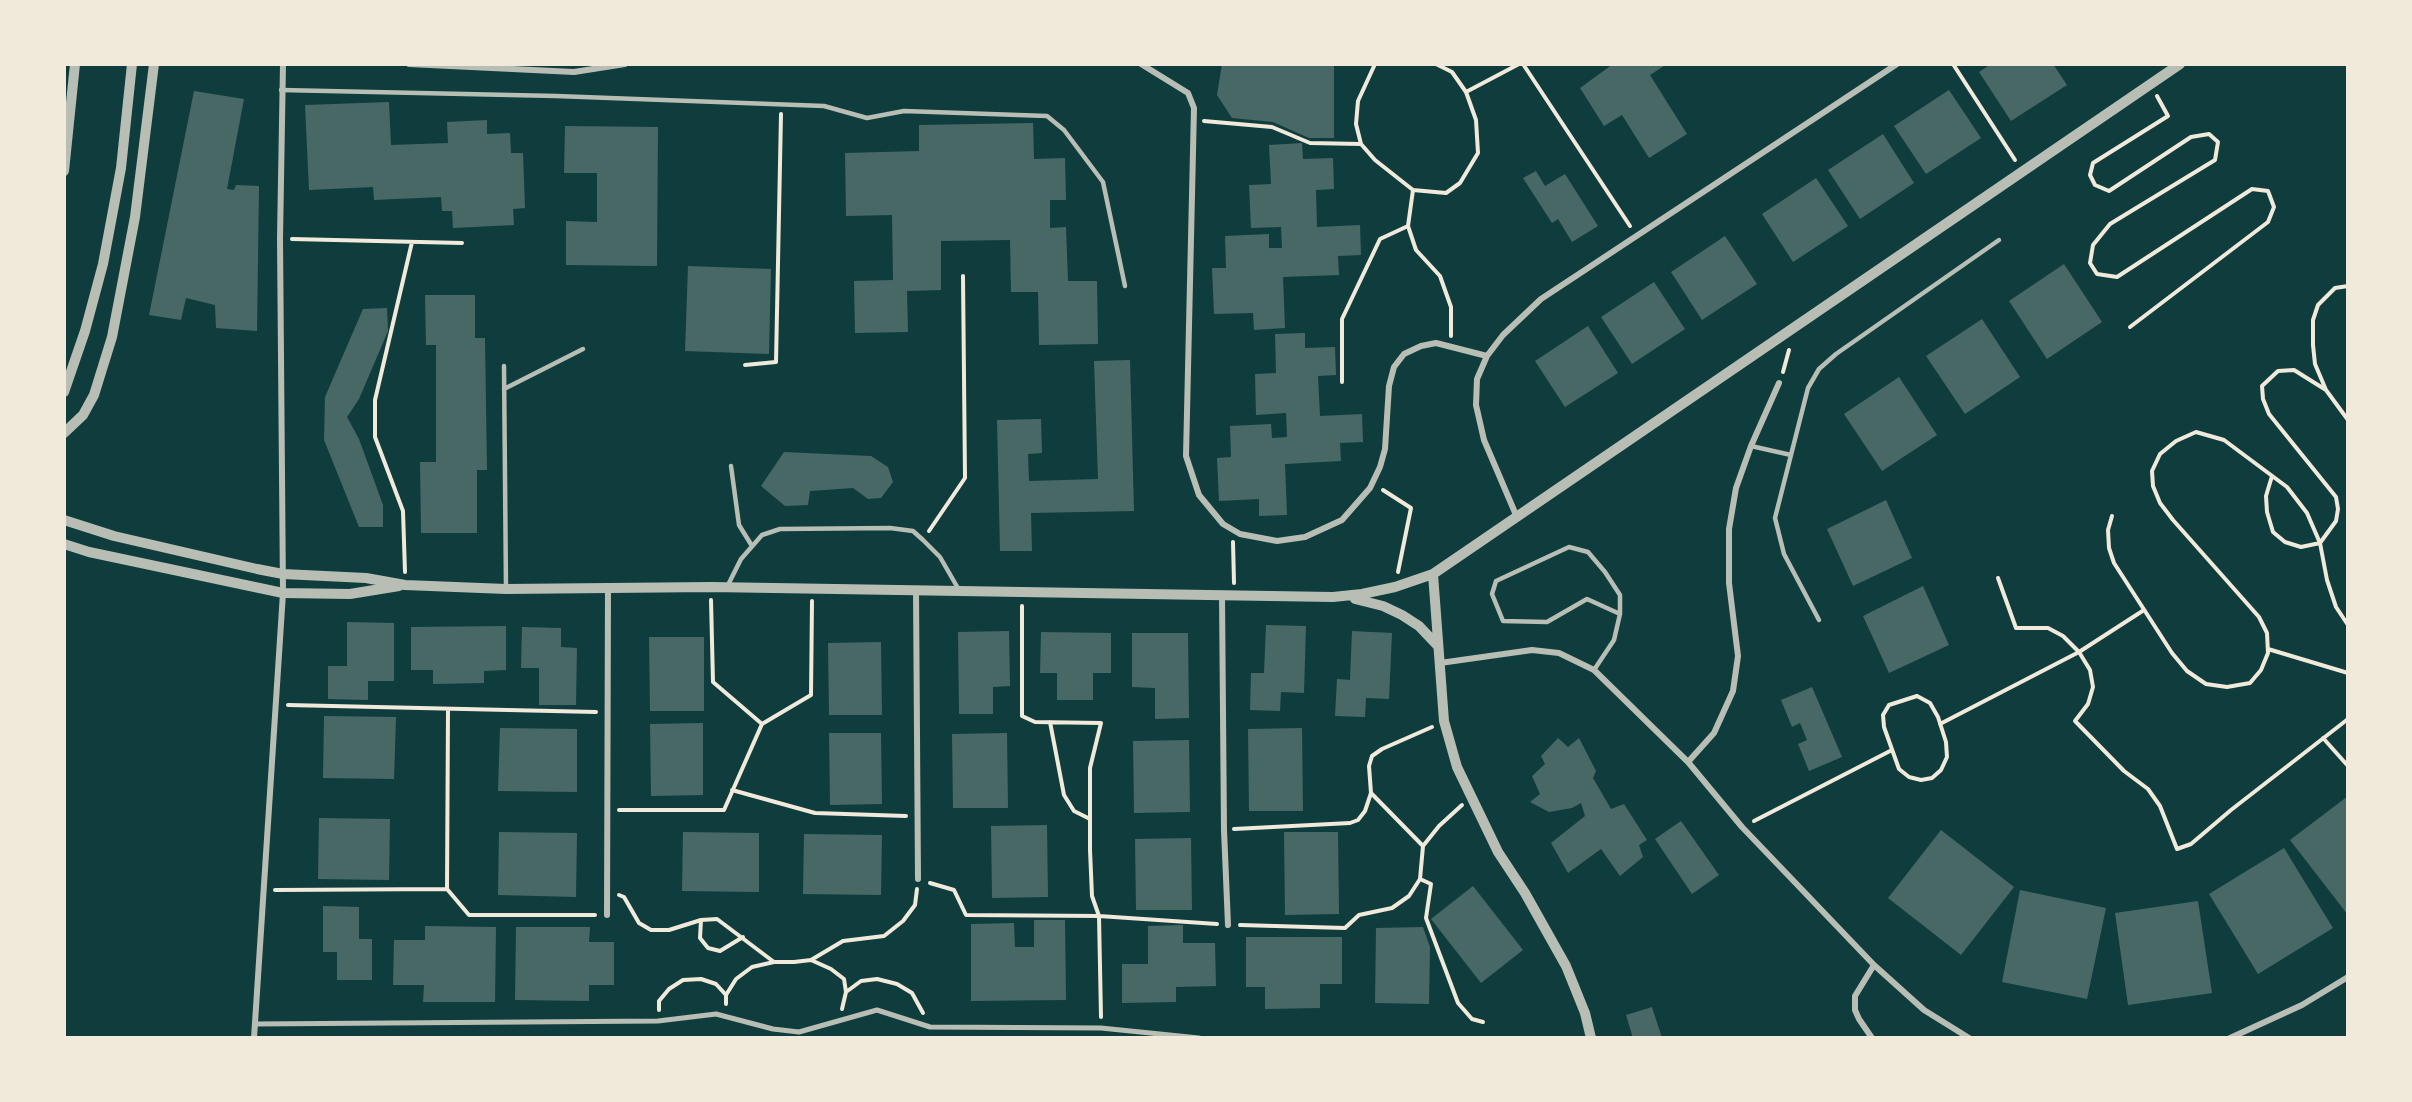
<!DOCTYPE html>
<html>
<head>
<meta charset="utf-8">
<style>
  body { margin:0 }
  #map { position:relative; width:2412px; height:1102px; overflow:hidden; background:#0f3d3e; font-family:Jost,sans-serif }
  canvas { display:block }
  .frame { position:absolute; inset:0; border:66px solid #f1e9da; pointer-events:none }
</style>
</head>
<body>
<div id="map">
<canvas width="2412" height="1102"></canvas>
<div class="frame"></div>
</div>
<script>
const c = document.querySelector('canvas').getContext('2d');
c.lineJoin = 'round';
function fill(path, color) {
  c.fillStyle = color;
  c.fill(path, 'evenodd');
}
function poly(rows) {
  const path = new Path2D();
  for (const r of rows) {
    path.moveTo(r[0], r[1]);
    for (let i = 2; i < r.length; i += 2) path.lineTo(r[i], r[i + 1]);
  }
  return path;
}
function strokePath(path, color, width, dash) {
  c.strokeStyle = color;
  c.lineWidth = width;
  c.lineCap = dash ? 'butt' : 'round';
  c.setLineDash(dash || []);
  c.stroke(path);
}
fill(poly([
  [1222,64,1334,64,1334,138,1309,138,1273,122,1232,118,1217,95],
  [1613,64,1667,64,1650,75,1687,134,1649,158,1622,115,1604,126,1580,88],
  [1991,64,2053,64,2067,85,2011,121,1979,72],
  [1949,90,1981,138,1926,174,1894,126],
  [194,91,244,99,227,189,234,190,236,185,259,186,257,331,216,328,215,305,186,298,181,320,149,315],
  [389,102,391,145,448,143,447,122,487,120,487,134,510,133,511,153,523,153,525,208,513,209,514,225,453,228,452,211,442,211,441,197,374,200,373,187,309,190,305,105],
  [1033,123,1034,159,1065,158,1066,200,1050,200,1050,228,1066,227,1068,281,1097,281,1098,344,1039,345,1038,292,1011,292,1010,240,941,241,941,290,907,291,908,332,855,333,854,281,893,280,892,215,846,216,845,153,919,151,919,125],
  [565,126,658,127,657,266,566,265,566,221,597,222,597,173,564,173],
  [1883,134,1914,183,1860,219,1828,170],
  [1302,143,1303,159,1333,158,1334,189,1316,190,1317,227,1360,225,1361,255,1338,256,1339,275,1283,277,1285,328,1254,330,1253,313,1214,314,1212,268,1226,268,1225,236,1269,234,1269,248,1282,248,1281,227,1251,228,1249,185,1271,184,1269,145],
  [1536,171,1545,186,1565,174,1598,226,1572,242,1558,219,1552,223,1523,178],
  [1816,178,1848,226,1793,262,1762,214],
  [1725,236,1757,284,1702,320,1671,272],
  [2064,264,2102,322,2047,359,2009,301],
  [688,266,771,269,769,354,685,351],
  [1654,282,1685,329,1632,364,1601,317],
  [425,295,475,295,475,338,485,338,487,470,477,470,477,533,421,533,420,462,436,462,436,345,426,345],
  [387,308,388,331,359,399,347,417,359,439,383,505,383,527,359,527,324,440,325,397,363,309],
  [1982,319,2020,377,1965,414,1926,356],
  [1588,326,1618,373,1565,407,1535,361],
  [1305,333,1305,348,1335,347,1336,375,1318,376,1320,416,1362,414,1363,442,1340,443,1341,461,1285,464,1287,515,1259,516,1259,499,1219,501,1217,458,1231,457,1230,426,1271,424,1272,438,1287,437,1286,413,1256,415,1255,374,1276,373,1275,334],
  [1130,360,1134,511,1031,513,1032,551,1000,551,997,420,1041,419,1042,453,1028,454,1029,481,1098,479,1094,361],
  [1899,377,1937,435,1882,471,1844,414],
  [784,452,871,456,888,467,893,482,881,498,868,499,853,488,810,491,808,505,785,506,761,486],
  [1886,500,1912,558,1853,586,1827,529],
  [1923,586,1949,645,1889,673,1863,616],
  [347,622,394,623,394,681,368,681,368,700,328,699,328,666,347,666],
  [1266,625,1306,626,1304,693,1281,692,1280,711,1250,710,1251,673,1264,673],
  [506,626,506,670,484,671,484,683,433,684,433,670,411,670,411,627],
  [522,627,561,628,561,647,577,648,576,705,539,705,539,668,521,668],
  [1009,631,1010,686,993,687,993,714,959,714,958,632],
  [1352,631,1392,633,1389,699,1366,698,1365,717,1335,716,1337,679,1350,680],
  [1041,632,1111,633,1111,673,1093,673,1093,700,1057,700,1057,673,1040,673],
  [1132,633,1188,633,1189,718,1155,719,1155,688,1132,687],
  [649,637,704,637,704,711,650,711],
  [881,642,882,715,829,715,828,643],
  [1812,687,1842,757,1809,771,1798,744,1807,740,1800,723,1792,727,1781,700],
  [324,716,396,717,394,779,323,778],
  [703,723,703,795,651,796,650,724],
  [500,728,577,729,577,792,498,791],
  [1302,728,1303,811,1249,811,1248,729],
  [829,733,881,733,882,804,830,805],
  [1007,733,1008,808,953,808,952,734],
  [1558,738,1568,747,1579,738,1596,771,1593,778,1611,809,1624,804,1647,840,1639,845,1643,857,1620,876,1601,849,1568,873,1551,843,1585,816,1581,803,1572,808,1549,812,1530,802,1540,794,1532,776,1545,764,1541,756],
  [1189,740,1190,812,1134,813,1133,741],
  [2348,796,2348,915,2290,840],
  [319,818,390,819,389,880,318,879],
  [1681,821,1719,875,1692,894,1655,839],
  [1047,825,1048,897,992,898,991,826],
  [1941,830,2014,887,1961,955,1888,898],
  [499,832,577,833,576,897,498,895],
  [683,832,759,833,759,892,682,891],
  [1284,832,1338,832,1339,914,1285,915],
  [804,834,882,835,881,895,803,894],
  [1191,838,1192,910,1136,910,1135,839],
  [2284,848,2333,928,2258,974,2209,894],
  [1473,886,1523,950,1481,983,1431,919],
  [2020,890,2106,908,2087,999,2002,982],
  [2198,901,2212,993,2128,1005,2115,913],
  [323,906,359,907,359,939,372,939,372,980,337,980,337,952,323,952],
  [1034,920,1065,920,1066,1000,971,1001,971,924,1014,923,1015,947,1034,947],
  [1183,925,1183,943,1215,943,1216,986,1176,987,1176,1002,1122,1003,1122,964,1148,964,1148,926],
  [425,926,496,927,495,1002,423,1002,424,985,393,985,394,940,425,940],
  [516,927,590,927,589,942,614,942,614,985,589,985,589,1001,515,1000],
  [1423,927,1430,947,1429,1004,1375,1003,1376,928],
  [1246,937,1342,937,1342,984,1320,984,1320,1008,1265,1009,1265,987,1246,987],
  [1652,1007,1662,1038,1633,1038,1626,1015]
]), '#486865');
strokePath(poly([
  [1375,64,1358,101,1356,124,1361,144,1375,160,1413,190,1408,226,1416,250,1440,276,1451,307,1451,336],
  [1523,64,1630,226],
  [1953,64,2015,160],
  [1466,92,1519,64],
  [1204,121,1272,127,1310,143,1361,144],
  [1413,190,1446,193,1460,183,1478,153,1476,120,1466,92,1452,72,1436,64],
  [292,239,462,243],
  [2348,286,2335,288,2318,305,2313,320,2313,345,2315,364,2326,390,2348,420],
  [2130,327,2268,222,2274,207,2268,191,2252,189,2117,277,2097,274,2090,263,2093,245,2110,224,2215,160,2218,142,2209,134,2191,137,2109,191,2095,185,2090,175,2093,163,2168,116,2157,96],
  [745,365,776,362,781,114],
  [1783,372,1789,350],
  [1342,382,1342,319,1380,239,1408,226],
  [2272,476,2266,496,2267,512,2273,532,2285,542,2301,547,2320,543,2336,521,2338,509,2336,497,2269,414,2263,399,2262,386,2278,371,2294,370,2326,390],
  [1383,490,1411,508,1398,572],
  [2112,516,2108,530,2109,548,2114,563,2172,653,2187,671,2206,684,2227,687,2250,683,2261,670,2268,653,2267,633,2259,617,2173,520,2160,503,2153,486,2152,471,2160,454,2176,441,2196,432,2224,440,2287,487,2307,513,2320,543,2327,580,2336,607,2348,625],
  [929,531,965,478,963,276],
  [1233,542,1234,583],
  [405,572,403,511,375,437,375,400,412,242],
  [1998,578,2016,628,2048,628,2063,636,2079,652,2090,670,2093,687,2088,704,2075,721,2124,771,2148,789,2160,806,2177,849,2191,844,2231,810,2348,719],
  [711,600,713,682,762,724],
  [1022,606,1022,716,1035,722,1101,723,1090,768,1090,850,1092,896,1099,916,1101,1017],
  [2268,649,2348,673],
  [1917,696,1930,703,1938,717,1946,742,1947,757,1941,770,1932,778,1921,780,1909,777,1899,769,1884,727,1883,715,1889,705,1917,696],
  [288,705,596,712],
  [1050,722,1064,795,1074,811,1090,819],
  [1940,724,2079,652,2144,610],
  [2323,738,2348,766],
  [732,790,815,813,906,816],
  [619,810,724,810,762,724,811,695,812,601],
  [1754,821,1892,750],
  [1234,829,1350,823,1358,820,1365,811,1371,793],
  [1423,846,1371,793,1369,766,1372,756,1382,749,1432,727],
  [1420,879,1431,884,1426,918,1458,1003,1472,1019,1483,1022],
  [930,883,954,890,966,915,1099,916,1217,924],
  [447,889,448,709],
  [275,890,447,889,469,915,595,915],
  [619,895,624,897,639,923,651,930,669,930,701,920,717,919,774,962,794,962,811,960,843,941,884,936,903,921,915,905,917,889],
  [701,920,700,938,708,948,720,951,743,937],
  [1240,925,1345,928,1359,915,1392,908,1409,896,1420,879,1423,846,1439,826,1462,805],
  [811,960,831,969,844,979,846,992,842,1009],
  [846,992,861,981,877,979,897,984,912,993,923,1013],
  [726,1004,726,995,736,979,752,967,774,962],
  [659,1010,659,1001,669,989,683,980,701,979,716,984,726,995]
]), '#f1e9da', 4);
strokePath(poly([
  [281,90,556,96,824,106,867,118,904,111,1047,116,1064,130,1103,182,1125,286],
  [504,366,506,589],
  [504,389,583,349],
  [1751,446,1791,455],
  [731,466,739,525,752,546],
  [727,587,741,559,762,535,780,529,890,528,913,531,923,540,940,557,959,590],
  [1819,620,1784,554,1775,518,1808,388,1819,369,1836,354,1999,240],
  [1594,670,1614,640,1620,614,1620,595,1605,572,1588,552,1569,547,1496,581,1492,594,1503,621,1547,622,1587,599,1620,614]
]), '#b8beb3', 4.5);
strokePath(poly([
  [255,1024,658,1021,716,1014,773,1029,799,1032,877,1010,930,1027,1101,1028,1199,1038]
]), '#b8beb3', 5);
strokePath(poly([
  [409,64,574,72,625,64],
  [1141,64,1188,93,1194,108,1186,456,1199,495,1223,524,1240,534,1277,541,1305,537,1342,520,1370,488,1380,467,1385,449,1389,386,1394,367,1404,354,1421,346,1436,343,1487,356],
  [1516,515,1484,440,1476,405,1477,379,1487,356,1503,335,1541,299,1897,64],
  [916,590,918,879],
  [1222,595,1224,830,1228,925],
  [1440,663,1532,650,1559,653,1594,670,1688,762,1742,827,1874,965,1924,1010,1969,1038],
  [1688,762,1714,733,1733,691,1738,656,1729,583,1729,529,1736,488,1751,446,1779,383],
  [607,915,608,587],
  [254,1038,283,593,280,238,283,64],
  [1872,1038,1859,1019,1855,1010,1855,996,1874,965],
  [2230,1038,2302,1005,2348,977]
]), '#b8beb3', 6);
strokePath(poly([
  [64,171,75,64],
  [64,392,85,331,103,264,121,168,132,64],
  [64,433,83,415,94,395,112,337,135,217,154,64],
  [64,520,114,536,257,569,283,574,366,578,405,585,506,589,711,587,1333,597,1362,594,1395,587,1433,574,2180,64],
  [64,544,89,552,283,593,350,594,399,586],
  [1433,574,1444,721,1457,767,1498,852,1525,893,1566,966,1585,1013,1591,1038],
  [1355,599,1383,606,1402,615,1419,626,1438,646]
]), '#b8beb3', 10);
</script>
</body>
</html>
